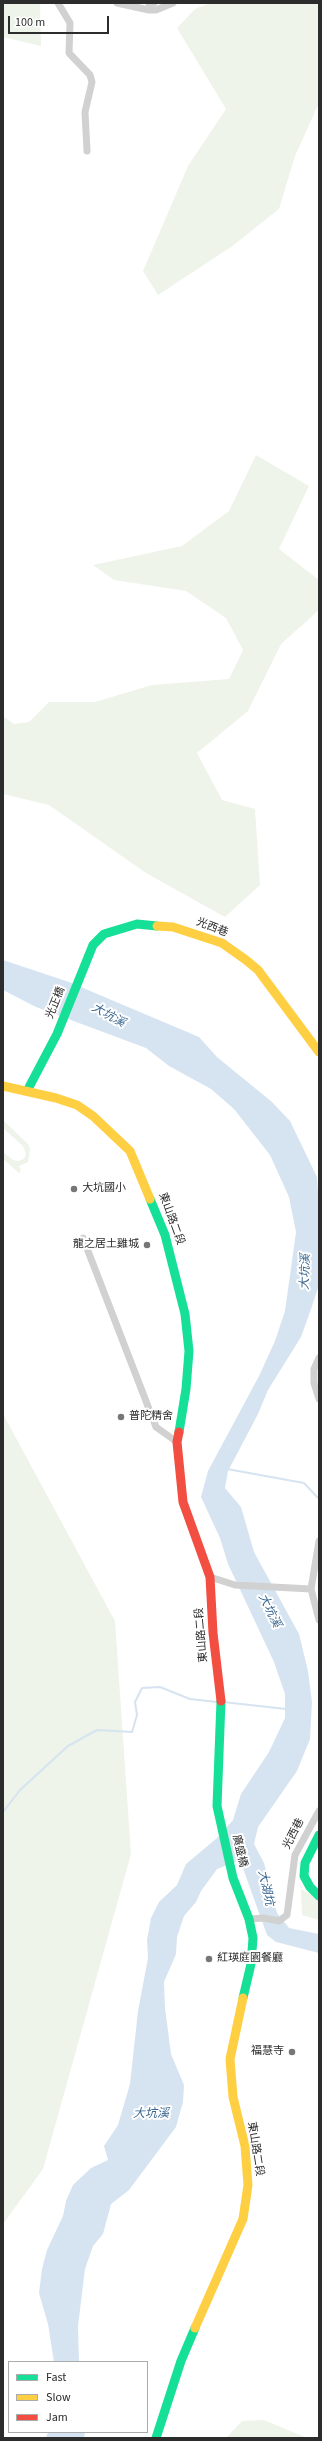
<!DOCTYPE html>
<html>
<head>
<meta charset="utf-8">
<style>
  body { margin:0 }
  #map { position:relative; width:322px; height:2441px; overflow:hidden; background:#fff; font-family:"Source Sans 3",sans-serif }
  canvas { display:block }
  .frame { position:absolute; inset:0; border:4px solid #2c2c2c; pointer-events:none }
  .legend { position:absolute; left:8px; top:2361px; width:140px; height:72px; box-sizing:border-box; background:#fff; border:1px solid #ababab; margin:0; padding:5px 7px; list-style:none; font-size:12px; color:#2c2c2c }
  .legend li { display:flex; align-items:center; gap:8px; height:20px }
  .legend b { width:20px; border:1px solid #ababab }
  .scale { position:absolute; left:8px; top:16px; width:101px; height:18px; box-sizing:border-box; border:2px solid #2c2c2c; border-top:0; padding-left:5px; font-size:12px; line-height:14px; white-space:nowrap; color:#2c2c2c; -webkit-text-stroke:3px #fff; paint-order:stroke }
</style>
</head>
<body>
<div id="map">
<canvas width="322" height="2441"></canvas>
<div class="frame"></div>
<ul class="legend">
<li><b style="height:5px;background:#16e098"></b>Fast</li>
<li><b style="height:5px;background:#ffcf43"></b>Slow</li>
<li><b style="height:5px;background:#f24e42"></b>Jam</li>
</ul>
<div class="scale">100 m</div>
</div>
<script>
const c = document.querySelector('canvas').getContext('2d');
c.lineJoin = 'round';
function fill(path, color) {
  c.fillStyle = color;
  c.fill(path, 'evenodd');
}
function poly(rows) {
  const path = new Path2D();
  for (const r of rows) {
    path.moveTo(r[0], r[1]);
    for (let i = 2; i < r.length; i += 2) path.lineTo(r[i], r[i + 1]);
  }
  return path;
}
function strokePath(path, color, width, dash) {
  c.strokeStyle = color;
  c.lineWidth = width;
  c.lineCap = dash ? 'butt' : 'round';
  c.setLineDash(dash || []);
  c.stroke(path);
}
function write(font, color, halo, rows, align = 'center') {
  c.font = font + ' "Source Sans 3","Noto Sans TC",sans-serif';
  c.lineWidth = 4;
  c.setLineDash([]);
  c.textBaseline = 'middle';
  c.strokeStyle = halo;
  c.fillStyle = color;
  for (const [text, x, y, turn = 0] of rows) {
    c.save();
    c.translate(x, y);
    c.rotate((+turn || 0) * Math.PI / 180);
    c.textAlign = isNaN(turn) ? turn : align;
    if (halo) c.strokeText(text, 0, 0);
    c.fillText(text, 0, 0);
    c.restore();
  }
}
fill(poly([
  [3,3,40,3,41,46,3,37],
  [210,3,319,3,319,103,295,156,279,209,231,247,158,295,143,271,188,166,226,109,177,28,195,9],
  [256,455,309,486,279,549,319,580,319,610,281,644,248,711,197,753,222,800,255,809,260,885,225,917,146,873,49,805,3,794,3,716,14,724,29,722,49,702,95,702,152,685,229,679,243,650,226,618,186,591,114,580,93,565,182,546,229,511],
  [3,1120,28,1144,30,1149,28,1162,19,1166,21,1170,19,1173,3,1159,3,1152,13,1160,18,1161,24,1159,26,1154,23,1146,3,1128],
  [3,1414,115,1621,131,1854,43,2169,3,2224],
  [301,1889,319,1899,319,1920,302,1915],
  [264,2420,307,2438,226,2438,242,2421]
]), '#eef4ea');
fill(poly([
  [3,960,69,982,199,1037,217,1057,272,1102,290,1121,317,1177,319,1209,319,1285,310,1312,301,1337,268,1390,258,1414,228,1471,225,1488,241,1507,254,1552,299,1634,308,1671,312,1702,310,1739,297,1771,258,1827,254,1844,264,1863,277,1913,289,1928,319,1934,319,1953,276,1942,267,1935,240,1860,217,1869,201,1891,196,1902,184,1916,177,1937,176,1954,164,1982,165,2008,171,2054,184,2085,183,2102,176,2127,129,2190,111,2204,103,2234,93,2246,85,2269,78,2326,79,2362,54,2362,48,2324,39,2293,42,2269,47,2250,63,2216,66,2201,73,2185,91,2168,108,2160,104,2146,118,2125,130,2084,138,2011,148,1958,147,1940,151,1918,159,1902,177,1885,186,1864,217,1838,233,1820,241,1794,269,1752,285,1718,285,1694,274,1662,228,1564,220,1538,201,1497,208,1471,259,1376,275,1341,285,1311,296,1232,289,1197,270,1155,234,1109,211,1089,169,1066,146,1048,36,1007,3,990],
  [48,2432,85,2432,84,2438,46,2438]
]), '#d6e4f1');
strokePath(poly([
  [227,1469,304,1483,319,1499],
  [223,1702,286,1709],
  [3,1812,20,1790,68,1746,97,1730,132,1732,137,1715,135,1702,142,1688,160,1687,190,1699,217,1702]
]), '#d6e4f1', 2);
strokePath(poly([
  [58,3,70,23,69,53,90,75,92,82,85,112,87,151],
  [117,3,149,10,156,10,173,3],
  [149,3,154,3],
  [83,1238,156,1427,177,1442],
  [319,1358,314,1369,314,1383,319,1399],
  [319,1541,311,1589,319,1620],
  [210,1577,235,1585,311,1589],
  [249,1919,264,1918,279,1921,287,1915,295,1855,319,1811]
]), '#d1d1d1', 7);
strokePath(poly([
  [27,1091,57,1034,93,945,104,934,137,924,157,926],
  [150,1199,165,1235,185,1314,189,1351,186,1389,179,1432],
  [221,1701,217,1806,233,1878,249,1919,253,1938,251,1964,243,1998],
  [319,1835,305,1863,304,1876,310,1887,319,1896],
  [156,2438,181,2361,195,2328]
]), '#16e098', 9);
strokePath(poly([
  [157,926,173,927,222,943,246,960,258,970,319,1052],
  [3,1086,56,1098,77,1105,93,1116,130,1151,150,1199],
  [195,2328,243,2219,248,2185,245,2146,233,2097,230,2059,243,1998]
]), '#ffcf43', 9);
strokePath(poly([
  [179,1432,177,1442,183,1502,210,1577,213,1633,221,1701]
]), '#f24e42', 9);
for (const [x, y, r, color] of [
  [74,1189,4,"#767676"],
  [147,1245,4,"#767676"],
  [121,1417,4,"#767676"],
  [209,1959,4,"#767676"],
  [292,2052,4,"#767676"]
]) {
  const dot = new Path2D();
  dot.arc(x, y, r, 0, 2 * Math.PI);
  c.fillStyle = color;
  c.fill(dot);
  strokePath(dot, '#fff', 1.5);
}
write('11px', '#2c2c2c', '#fff', [
  ["光西巷",212,928,21],
  ["光正橋",56,1003,-68],
  ["東山路二段",171,1219,70],
  ["東山路二段",202,1635,-95],
  ["光西巷",294,1834,-63],
  ["廣盛橋",239,1851,77],
  ["東山路二段",255,2149,81]
]);
write('11px', '#2c2c2c', '#fff', [
  ["大坑國小",82,1189],
  ["龍之居土雞城",139,1245,"right"],
  ["普陀精舍",129,1417],
  ["紅瑛庭園餐廳",217,1959],
  ["福慧寺",284,2052,"right"]
], 'left');
write('italic 12px', '#396790', '#fff', [
  ["大坑溪",108,1016,29],
  ["大坑溪",306,1272,-88],
  ["大坑溪",269,1611,64],
  ["大湖坑",265,1888,78],
  ["大坑溪",151,2114]
]);
</script>
</body>
</html>
